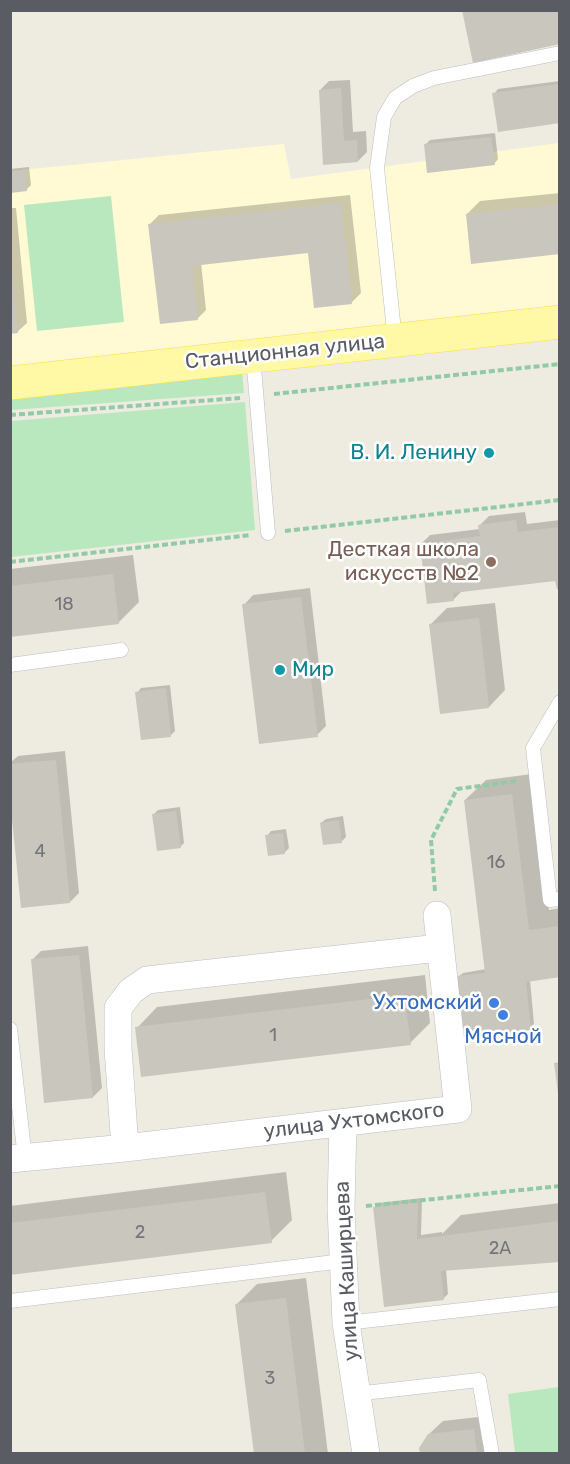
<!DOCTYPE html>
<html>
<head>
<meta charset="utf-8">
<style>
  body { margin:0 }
  #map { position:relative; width:570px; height:1464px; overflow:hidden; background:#eeece0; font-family:Rubik,sans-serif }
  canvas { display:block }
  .frame { position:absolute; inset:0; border:12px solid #595c63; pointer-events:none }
</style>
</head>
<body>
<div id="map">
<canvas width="570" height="1464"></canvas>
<div class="frame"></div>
</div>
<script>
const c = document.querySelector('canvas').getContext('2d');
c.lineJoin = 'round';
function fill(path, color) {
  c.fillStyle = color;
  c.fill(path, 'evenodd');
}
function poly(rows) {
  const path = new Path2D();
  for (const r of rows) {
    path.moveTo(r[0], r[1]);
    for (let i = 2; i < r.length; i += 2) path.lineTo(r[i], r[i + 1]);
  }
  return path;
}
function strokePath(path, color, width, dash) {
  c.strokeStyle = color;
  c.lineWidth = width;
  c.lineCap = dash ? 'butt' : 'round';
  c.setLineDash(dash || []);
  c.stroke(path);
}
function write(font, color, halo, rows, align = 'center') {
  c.font = font + ' Rubik,sans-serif';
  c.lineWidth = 5;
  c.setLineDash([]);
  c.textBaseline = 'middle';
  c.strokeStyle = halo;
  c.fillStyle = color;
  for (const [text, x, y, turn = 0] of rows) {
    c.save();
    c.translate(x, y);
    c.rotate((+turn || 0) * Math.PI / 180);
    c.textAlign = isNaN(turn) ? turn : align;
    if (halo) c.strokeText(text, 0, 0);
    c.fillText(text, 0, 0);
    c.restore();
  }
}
fill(poly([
  [559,143,559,326,11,380,11,171,284,144,291,179]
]), '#fff9d4');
fill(poly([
  [111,196,124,322,37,331,24,205],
  [242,372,244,393,11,410,11,391],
  [245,402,255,530,11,557,11,421],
  [559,1387,559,1453,515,1453,508,1394]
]), '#b9e8be');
fill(poly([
  [350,80,353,132,366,131,367,152,358,161,325,163,320,90,329,81],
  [560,81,560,122,494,94,498,89],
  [495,133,498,159,494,164,425,145,430,140],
  [29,167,31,185,26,190,10,191,10,169],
  [560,193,560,253,467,214,480,201],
  [350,195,361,293,352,302,310,252,201,263,206,310,197,319,150,224,159,215],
  [10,208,16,208,27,323,17,332,10,333],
  [525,512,527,524,560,520,560,587,557,579,463,590,453,600,421,544,430,535,480,529,480,525,489,516],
  [133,555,139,602,118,623,10,635,10,569],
  [310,588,326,726,317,735,244,605,253,595],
  [495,603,505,690,489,707,430,625,447,608],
  [170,685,175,731,171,735,137,693,141,688],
  [65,751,79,893,70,902,10,785,10,763,18,756],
  [532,774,549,910,560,908,560,976,530,980,534,1024,530,1028,458,977,463,973,486,969,465,800,486,780],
  [180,807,184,843,180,847,154,814,158,810],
  [343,816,346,837,342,841,321,823,326,819],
  [286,829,289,848,284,853,267,836,271,831],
  [88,946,102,1088,93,1097,32,960,41,951],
  [425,975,430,1023,410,1043,137,1028,157,1007],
  [286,1172,292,1220,271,1241,10,1273,10,1206],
  [422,1198,421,1235,442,1232,442,1234,461,1215,560,1203,560,1261,446,1269,448,1294,444,1298,375,1207,379,1203],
  [306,1278,328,1454,255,1454,236,1305,257,1284],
  [487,1416,492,1454,421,1454,429,1434,443,1421]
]), '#0003');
fill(poly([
  [462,10,560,10,560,44,473,63],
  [560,84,560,123,498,132,492,93],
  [341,88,344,141,357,140,358,162,323,165,319,90],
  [491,137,495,165,427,173,424,144],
  [25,170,27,191,10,193,10,172],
  [341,203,352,304,314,308,308,253,192,266,198,320,160,324,148,224],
  [560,204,560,254,471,264,466,214],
  [10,270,12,270,18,333,10,334],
  [516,520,518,532,560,527,560,588,557,589,555,581,453,593,454,601,427,604,420,544,480,536,478,525],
  [113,574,119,624,10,637,10,586],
  [301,597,318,737,259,744,242,604],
  [479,618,489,708,440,714,429,624],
  [166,688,171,737,141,740,135,692],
  [56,760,70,903,21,908,10,800,10,764],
  [512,794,529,930,560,926,560,977,527,982,525,973,531,1030,464,1038,457,976,485,973,464,800],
  [176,811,181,848,157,851,152,814],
  [339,820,342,843,323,845,320,823],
  [283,833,285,854,268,856,265,835],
  [79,955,93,1098,44,1103,31,959],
  [404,995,411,1045,141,1077,135,1027],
  [560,1062,560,1093,558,1093,554,1063],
  [265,1192,272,1243,10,1275,10,1223],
  [418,1202,417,1239,560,1221,560,1262,441,1271,444,1300,384,1307,373,1207],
  [286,1298,305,1454,254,1454,235,1304],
  [474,1429,477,1454,420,1454,419,1448,428,1434]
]), '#c9c6bd');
const lane = poly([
  [395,340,377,168,384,117,395,98,413,86,434,78,560,53],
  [253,356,268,533],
  [10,665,121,650],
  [560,702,533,748,550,900,560,899],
  [10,1029,25,1158],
  [10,1301,343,1261],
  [346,1323,560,1299],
  [355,1394,479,1380,492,1454]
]);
const street = poly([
  [343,1123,341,1208,346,1323,366,1454],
  [125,1148,118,1048,118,1008,131,991,147,980,439,948],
  [10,1159,125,1148,458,1109,437,915]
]);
const primary = poly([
  [10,383,560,322]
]);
strokePath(lane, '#bbbdc4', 15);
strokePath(street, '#bbbdc4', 28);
strokePath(primary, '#ffdc48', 34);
strokePath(poly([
  [274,394,560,364],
  [10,415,240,398],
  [285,531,560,500],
  [10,562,251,535],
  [435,891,431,840,457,789,517,781],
  [366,1206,560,1186]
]), '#92c9a7', 4, [6, 3]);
strokePath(lane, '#fff', 14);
strokePath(street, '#fff', 27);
strokePath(primary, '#fff8a4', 33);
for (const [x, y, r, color] of [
  [489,453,6,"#0f9aa8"],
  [491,562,6,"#8d6e63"],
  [280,670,6,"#0f9aa8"],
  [494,1003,6,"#3f7fe0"],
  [503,1015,6,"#3f7fe0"]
]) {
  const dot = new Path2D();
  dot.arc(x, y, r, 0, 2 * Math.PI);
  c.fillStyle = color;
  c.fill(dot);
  strokePath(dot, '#fff', 2);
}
write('18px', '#75767a', null, [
  ["18",64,605],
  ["4",40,852],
  ["16",496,863],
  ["1",273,1036],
  ["2",140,1233],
  ["2А",500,1249],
  ["3",270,1379]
]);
write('21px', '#595c63', '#fff', [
  ["Станционная улица",285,352,-6],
  ["улица Ухтомского",354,1121,-7],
  ["улица Каширцева",347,1271,-93]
]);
write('21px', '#0d838f', '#fff', [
  ["В. И. Ленину",477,453],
  ["Мир",292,670,"left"]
], 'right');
write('21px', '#785e54', '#fff', [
  ["Десткая школа",479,550],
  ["искусств №2",479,574]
], 'right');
write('21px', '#366cbe', '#fff', [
  ["Ухтомский",482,1003],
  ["Мясной",503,1037,"center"]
], 'right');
</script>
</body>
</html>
